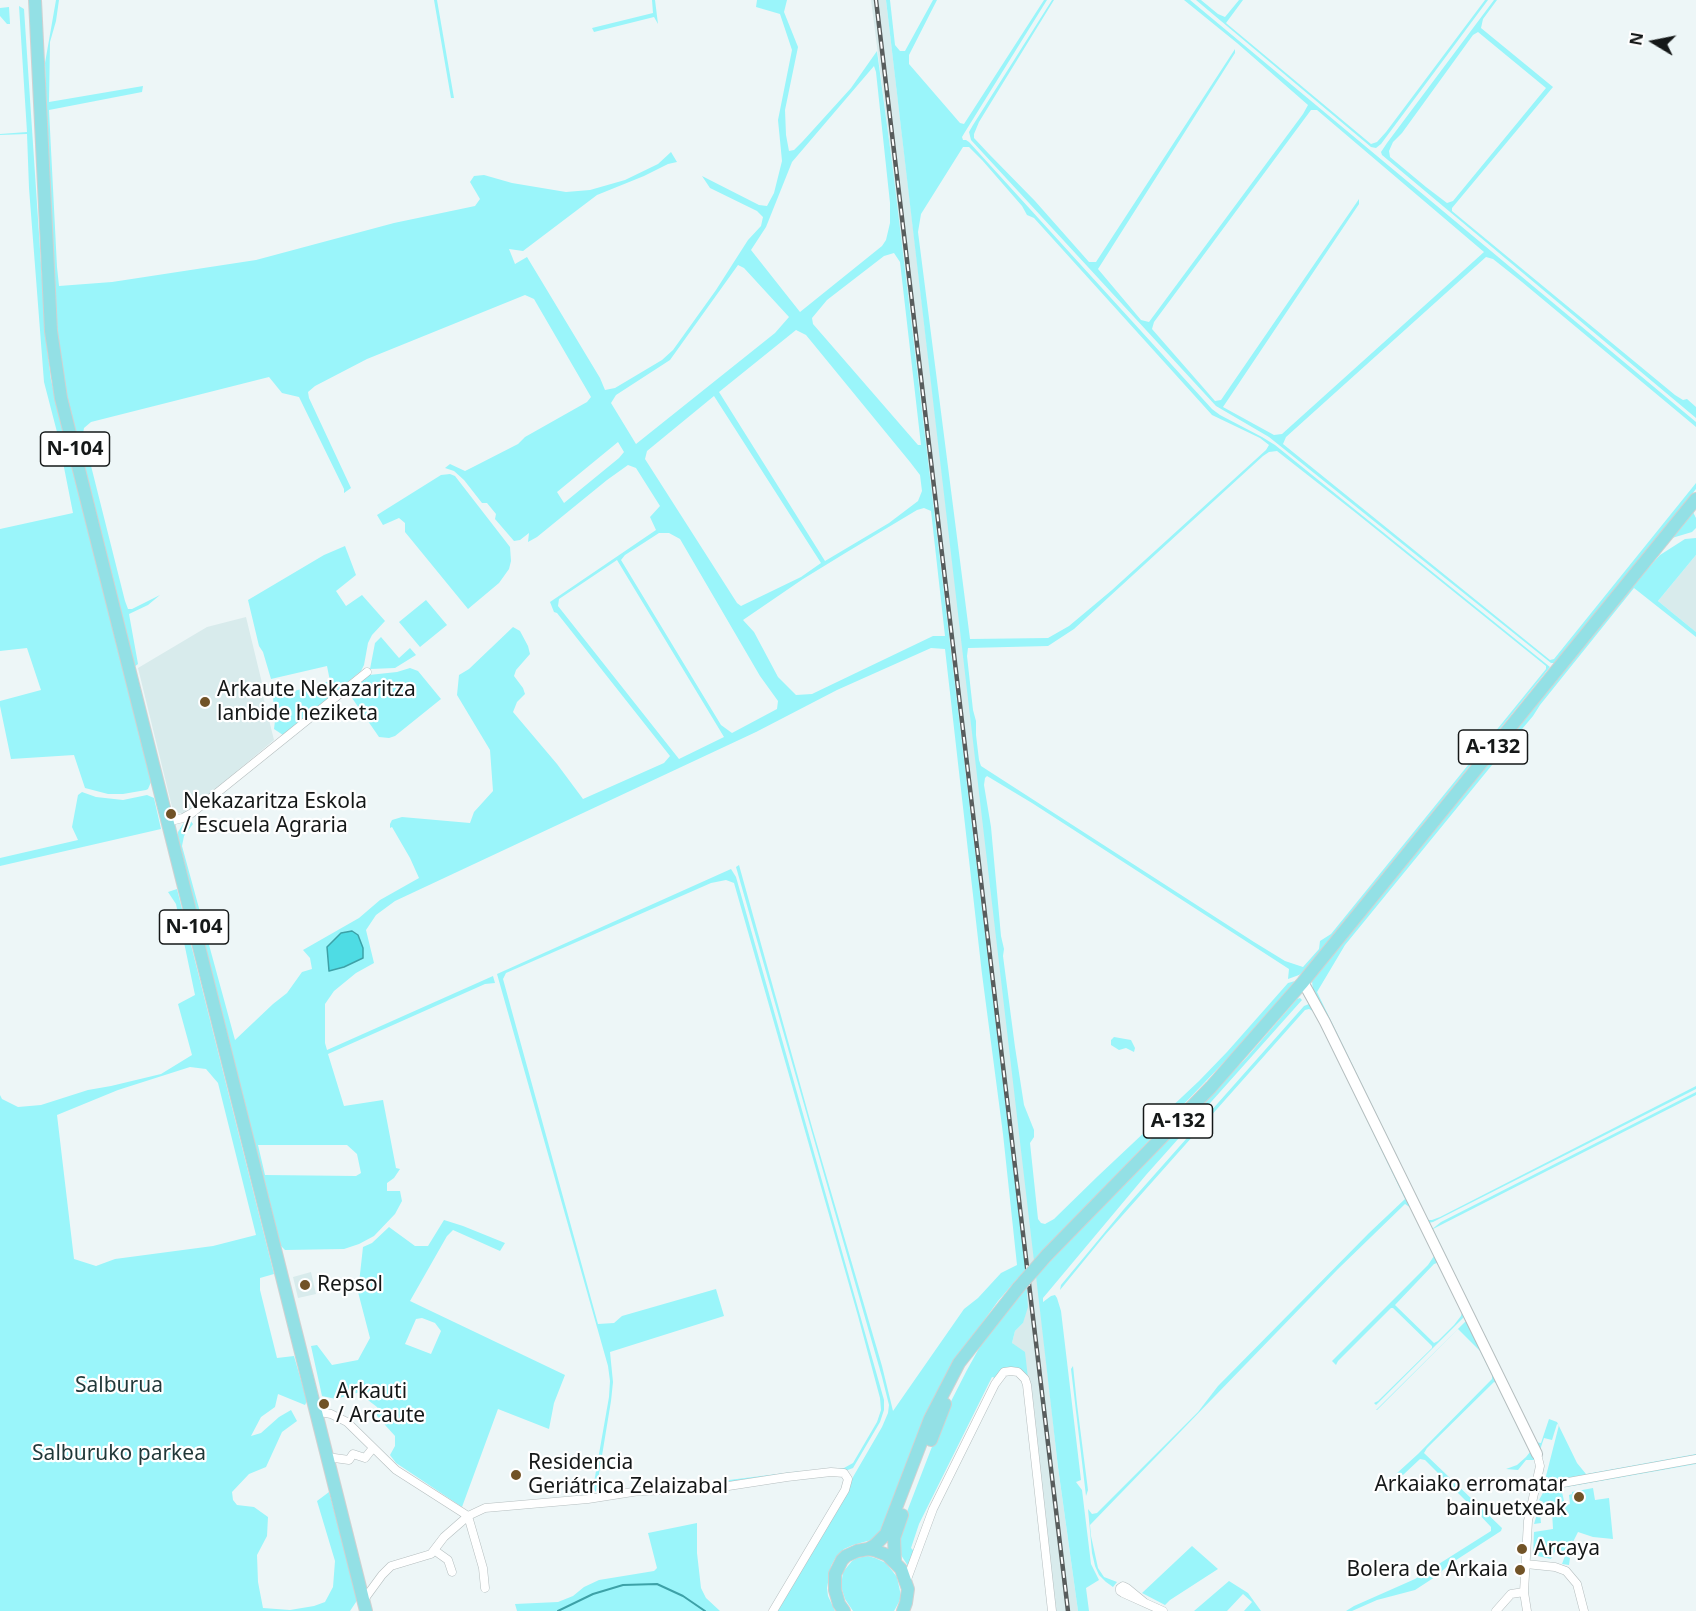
<!DOCTYPE html>
<html>
<head>
<meta charset="utf-8">
<style>
  body { margin:0 }
  #map { position:relative; width:1696px; height:1611px; overflow:hidden; background:#edf6f7; font-family:"Noto Sans",sans-serif }
  canvas { display:block }
  .north { position:absolute; left:1624px; top:12px; width:60px; height:60px; -webkit-text-stroke:4px #fff; paint-order:stroke; rotate:280deg; font-size:16px; font-weight:700; line-height:24px; text-align:center; color:#151818 }
  .north::after { content:''; display:block; margin:auto; width:21px; height:27px; background:#151818; clip-path:polygon(50% 0,100% 100%,50% 72%,0 100%) }
</style>
</head>
<body>
<div id="map">
<canvas width="1696" height="1611"></canvas>
<div class="north">N</div>
</div>
<script>
const c = document.querySelector('canvas').getContext('2d');
c.lineJoin = 'round';
function fill(path, color) {
  c.fillStyle = color;
  c.fill(path, 'evenodd');
}
function poly(rows) {
  const path = new Path2D();
  for (const r of rows) {
    path.moveTo(r[0], r[1]);
    for (let i = 2; i < r.length; i += 2) path.lineTo(r[i], r[i + 1]);
  }
  return path;
}
function strokePath(path, color, width, dash) {
  c.strokeStyle = color;
  c.lineWidth = width;
  c.lineCap = dash ? 'butt' : 'round';
  c.setLineDash(dash || []);
  c.stroke(path);
}
function write(font, color, halo, rows, align = 'center') {
  c.font = font + ' "Noto Sans",sans-serif';
  c.lineWidth = 4.5;
  c.setLineDash([]);
  c.textBaseline = 'middle';
  c.strokeStyle = halo;
  c.fillStyle = color;
  for (const [text, x, y, turn = 0] of rows) {
    c.save();
    c.translate(x, y);
    c.rotate((+turn || 0) * Math.PI / 180);
    c.textAlign = isNaN(turn) ? turn : align;
    if (halo) c.strokeText(text, 0, 0);
    c.fillText(text, 0, 0);
    c.restore();
  }
}
fill(poly([
  [871,0,886,0,1028,1197,1058,1467,1078,1611,1056,1611,1028,1378,1012,1343,1015,1331,1023,1323,1025,1266,893,170],
  [1696,555,1696,632,1658,601],
  [246,617,262,683,260,684,274,740,188,812,183,814,173,811,138,668,207,627],
  [311,1272,316,1294,298,1298,293,1277]
]), '#d8ebec');
fill(poly([
  [56,0,59,0,56,21,50,42,49,102,143,86,142,92,49,110,57,267,59,286,112,282,256,260,394,223,475,206,480,199,470,182,474,176,484,175,512,183,566,192,590,190,625,180,658,164,671,152,677,162,668,164,644,176,597,195,523,251,509,249,515,264,527,257,600,378,605,390,615,388,662,360,673,350,716,290,748,240,761,226,763,217,757,211,710,188,702,176,759,205,767,206,774,193,782,161,778,120,792,50,780,14,756,7,757,0,787,0,784,12,798,47,785,110,786,135,789,151,794,150,803,141,851,88,877,51,893,170,1025,1266,1028,1307,1023,1323,1015,1331,1012,1343,1025,1352,1028,1378,1018,1368,1011,1367,1004,1369,995,1378,992,1377,919,1524,911,1548,914,1551,909,1566,908,1566,901,1555,898,1535,923,1470,945,1413,967,1370,982,1343,1022,1292,1018,1278,998,1301,963,1350,882,1530,871,1540,853,1545,844,1549,836,1557,831,1566,827,1588,828,1596,835,1611,775,1611,845,1495,853,1477,882,1427,888,1413,889,1405,882,1377,736,867,739,865,812,1127,882,1366,893,1411,964,1309,978,1298,1001,1273,1017,1265,1003,1134,982,974,945,649,931,648,837,690,756,732,395,901,376,915,366,930,374,963,356,973,334,991,325,1004,325,1043,327,1050,493,976,495,983,485,984,328,1054,344,1106,383,1100,396,1168,400,1169,394,1178,387,1183,387,1191,400,1191,402,1201,395,1214,374,1236,359,1244,344,1249,285,1250,281,1246,275,1229,178,841,178,832,185,821,189,819,193,824,184,836,182,846,235,1040,273,1004,287,993,302,972,312,969,310,958,303,950,359,918,380,900,419,878,410,858,392,827,390,828,390,824,392,820,402,817,470,823,474,812,493,791,490,750,457,695,459,675,469,669,513,627,520,631,528,646,530,654,516,670,514,676,523,688,525,694,517,702,513,712,557,764,583,799,664,763,670,756,557,613,554,612,550,602,656,530,650,517,660,506,636,468,628,465,607,480,537,537,528,542,529,533,520,540,514,541,495,519,496,514,487,503,482,503,464,480,454,471,445,468,450,464,465,471,475,466,518,444,525,437,587,402,591,397,534,299,525,295,367,359,315,386,308,392,309,398,351,488,344,493,344,489,299,397,282,393,269,377,91,422,84,428,83,434,125,601,128,609,132,609,160,595,148,605,129,614,138,664,134,667,70,411,62,376,57,341,50,208,45,63],
  [874,66,876,72,890,203,890,223,886,240,882,246,800,312,751,250,766,227,792,162],
  [894,253,900,262,921,445,918,445,813,324,812,318,827,300,884,256],
  [738,265,744,268,789,317,775,333,636,444,611,403,616,395,670,360],
  [796,330,806,335,910,462,920,475,922,491,918,501,889,523,825,561,719,392],
  [714,396,821,563,801,577,741,606,737,603,645,459,647,451],
  [618,442,624,452,619,458,564,503,557,492],
  [924,508,931,511,945,636,933,636,812,694,796,695,778,677,754,632,743,620,803,579,847,552,917,510],
  [659,533,669,533,680,539,760,676,778,701,777,709,732,733,721,725,621,560,625,555],
  [617,560,724,737,679,759,558,606,559,599],
  [258,1145,347,1145,357,1154,361,1173,356,1176,265,1175],
  [434,0,437,0,454,98,451,98],
  [652,0,655,0,658,24,654,17,594,32,592,28,653,13],
  [886,0,890,0,895,45,900,51,905,51,933,0,937,0,909,55,909,64,960,123,964,124,1044,0,1047,0,965,132,962,137,963,140,966,140,969,142,1212,409,1220,415,1262,437,1275,445,1550,667,1303,972,1299,975,1288,979,1289,969,1032,803,987,776,985,778,984,785,991,827,1001,936,1004,949,1003,956,1015,1047,1024,1105,1034,1130,1034,1137,1030,1143,1038,1219,1041,1223,1045,1224,1054,1219,1098,1176,1199,1081,1227,1052,1288,983,1295,981,1248,1037,1034,1261],
  [963,147,969,147,982,160,1022,206,1027,215,1034,218,1212,415,1260,438,1269,445,1266,450,1112,590,1069,626,1048,638,970,639,918,232,921,214],
  [1277,451,1356,513,1546,666,1546,669,1331,934,1320,941,1319,949,1303,967,1285,961,1254,942,981,766,979,760,976,735,976,721,973,710,967,656,968,648,1048,646,1074,629,1263,456,1269,452],
  [1052,0,1054,0,979,122,974,134,974,138,989,154,1035,201,1089,262,1096,262,1235,49,1235,53,1098,269,1141,320,1149,322,1303,114,1308,105,1237,43,1184,0,1190,0,1696,422,1696,427,1522,282,1493,259,1486,257,1286,437,1283,444,1550,660,1554,659,1696,483,1696,489,1555,663,1551,663,1269,437,1216,406,971,140,969,132,973,125],
  [1311,110,1317,110,1484,252,1282,434,1274,435,1223,407,1359,204,1359,199,1221,400,1215,401,1152,329,1154,322],
  [1196,0,1201,0,1218,14,1225,17,1239,0,1243,0,1226,23,1371,144,1377,142,1386,132,1485,0,1488,0,1381,144,1376,148,1371,147],
  [1494,0,1497,0,1483,19,1481,28,1553,87,1452,208,1452,211,1675,395,1683,400,1687,399,1696,407,1696,418,1382,155,1381,152,1387,143],
  [1478,32,1546,88,1453,201,1447,203,1426,187,1390,157,1389,151,1393,142,1402,133,1473,35],
  [19,6,24,9,46,339,51,380,151,782,148,789,146,790,123,794,108,794,85,788,74,755,11,759,0,706,0,701,41,690,27,648,0,651,0,529,73,513,57,432,44,382,29,188,27,134,0,135,0,134,27,132],
  [9,7,10,24,7,24,0,16,0,8],
  [450,474,455,476,510,547,511,561,509,569,499,583,468,609,405,532,405,523,399,518,383,525,377,515,441,475],
  [1693,512,1696,518,1696,528,1692,532,1672,538],
  [1696,538,1696,555,1658,601,1696,632,1696,637,1634,588,1540,705,1533,716,1517,735,1515,731,1647,569,1660,555,1685,539],
  [345,546,356,575,336,591,346,606,362,595,385,621,372,635,368,643,364,665,361,671,283,735,274,729,275,721,273,697,330,681,327,666,271,679,263,652,259,646,248,600,324,555],
  [426,600,447,625,420,647,399,622],
  [381,637,399,658,410,648,416,655,395,668,370,669,375,643],
  [410,668,418,671,441,699,395,736,389,738,379,737,352,698,354,689,360,680,369,675,397,672],
  [1498,752,1501,754,1345,945,1317,992,1428,1220,1432,1220,1440,1217,1696,1086,1696,1089,1433,1222,1428,1223,1313,991,1312,981],
  [82,792,96,797,123,800,147,795,154,798,161,829,0,866,0,858,78,840,72,827,78,795],
  [731,869,736,877,884,1400,884,1410,880,1422,853,1468,845,1471,722,1485,721,1481,793,1472,844,1468,853,1463,877,1422,881,1410,880,1398,858,1316,734,883,726,880,711,883,506,973,503,979,598,1324,614,1323,622,1316,716,1289,724,1316,610,1352,613,1382,611,1401,596,1492,593,1488,609,1397,610,1381,608,1366,497,974],
  [177,889,274,1274,260,1278,260,1290,277,1358,294,1356,307,1401,305,1405,278,1394,275,1407,261,1417,251,1436,261,1433,279,1417,291,1410,297,1421,282,1432,266,1467,249,1474,232,1492,233,1500,237,1505,254,1507,268,1517,267,1536,257,1555,258,1582,263,1608,290,1610,314,1606,325,1602,333,1587,335,1561,317,1501,329,1492,358,1599,350,1611,0,1611,0,1095,2,1099,18,1107,41,1105,88,1090,111,1086,161,1074,192,1055,178,1004,195,995,176,904,168,892],
  [190,1067,206,1069,218,1083,256,1235,213,1246,115,1259,96,1266,74,1259,57,1115,118,1090],
  [1300,998,1302,1000,1146,1175,1043,1298,1043,1302,1051,1296,1055,1295,1057,1298,1061,1311,1081,1480,1076,1482,1082,1490,1091,1564,1099,1580,1086,1588,1089,1611,1078,1611,1058,1467,1036,1276,1197,1109,1247,1057,1297,999],
  [1309,1004,1312,1005,1465,1314,1463,1318,1376,1405,1374,1403,1378,1401,1432,1348,1432,1346,1393,1308,1391,1308,1338,1361,1336,1365,1332,1361,1428,1265,1434,1256,1411,1208,1405,1204,1338,1269,1090,1525,1091,1536,1098,1568,1104,1577,1117,1582,1113,1587,1106,1582,1099,1575,1095,1566,1092,1553,1088,1509,1092,1514,1097,1513,1198,1412,1218,1386,1369,1233,1405,1199,1320,1023,1313,1011,1309,1009,1305,1010,1105,1235,1060,1290,1061,1285,1124,1209,1304,1006],
  [1437,1263,1462,1312,1461,1316,1454,1325,1438,1341,1434,1343,1395,1305,1434,1264],
  [1114,1037,1131,1040,1135,1048,1134,1052,1126,1048,1119,1050,1111,1045,1111,1040],
  [1696,1092,1696,1095,1433,1229,1535,1442,1541,1443,1549,1419,1557,1422,1577,1463,1586,1474,1696,1454,1696,1457,1547,1484,1545,1480,1559,1425,1557,1424,1552,1440,1544,1438,1539,1453,1431,1230,1441,1222],
  [444,1220,463,1226,505,1243,500,1251,453,1230,447,1236,410,1301,565,1375,554,1403,549,1429,498,1409,462,1507,396,1463,390,1455,395,1446,395,1436,377,1416,377,1407,364,1397,360,1392,336,1399,322,1396,311,1346,317,1345,332,1365,358,1360,370,1338,358,1292,363,1247,372,1243,389,1227,415,1246,428,1246],
  [422,1318,435,1323,441,1331,431,1354,405,1344,416,1319],
  [1465,1322,1469,1322,1535,1460,1526,1460,1518,1470,1506,1469,1517,1465,1526,1457,1530,1452,1496,1383,1494,1382,1427,1448,1424,1453,1502,1528,1501,1531,1450,1564,1435,1577,1415,1590,1377,1600,1352,1611,1346,1611,1354,1606,1415,1579,1491,1531,1491,1527,1477,1512,1425,1460,1420,1459,1403,1475,1396,1474,1418,1454,1492,1379,1492,1375,1480,1351,1458,1329,1377,1410,1376,1410],
  [1073,1366,1077,1404,1088,1490,1086,1496,1071,1369],
  [1696,1461,1696,1464,1561,1488,1565,1505,1570,1504,1569,1495,1572,1494,1572,1492,1593,1488,1595,1500,1609,1498,1613,1539,1593,1537,1578,1532,1566,1556,1570,1558,1569,1565,1562,1564,1565,1556,1555,1551,1551,1559,1533,1555,1534,1532,1553,1529,1552,1511,1540,1513,1541,1523,1534,1524,1540,1504,1542,1505,1543,1502,1539,1500,1544,1491,1547,1489],
  [697,1523,697,1553,701,1588,706,1598,720,1611,517,1611,515,1604,558,1602,573,1596,584,1587,599,1580,654,1571,657,1568,648,1533],
  [1192,1546,1218,1569,1170,1600,1165,1605,1142,1593],
  [868,1556,875,1558,886,1563,897,1577,901,1596,899,1602,894,1611,853,1611,845,1599,841,1586,843,1572,852,1561,857,1558],
  [1229,1581,1248,1593,1261,1611,1244,1611,1252,1602,1243,1594,1227,1611,1194,1611]
]), '#9af5fa');
const water = poly([
  [352,931,358,935,363,948,363,958,344,967,329,971,327,947,341,933,352,931]
]);
fill(water, '#4edce4');
strokePath(water, '#3da1a7', 1.5);
strokePath(poly([
  [558,1611,593,1594,623,1585,657,1584,683,1596,705,1611]
]), '#3da1a7', 2);
const minor = poly([
  [167,822,183,818,192,813,367,672],
  [315,1411,331,1414,347,1422,396,1470,468,1516,485,1508,588,1499,639,1491,709,1489,787,1477,831,1472,844,1473,848,1479,845,1490,773,1611],
  [327,1457,349,1460,353,1454,365,1458,373,1448],
  [1535,1488,1696,1459],
  [434,1550,448,1560,452,1572],
  [1526,1564,1555,1567,1566,1571,1577,1584,1584,1611],
  [906,1582,933,1509,995,1384,1004,1372,1011,1371,1018,1372,1025,1379,1027,1385,1052,1611],
  [363,1601,382,1575,391,1566,431,1554,444,1537,468,1516,483,1568,485,1588],
  [1144,1602,1127,1588,1123,1586,1120,1588,1120,1591,1123,1593,1163,1611],
  [1496,1611,1511,1594,1524,1592],
  [1527,1611,1524,1592,1528,1521,1540,1466,1537,1454]
]);
const tertiary = poly([
  [1303,982,1325,1022,1537,1454]
]);
const primary = poly([
  [35,0,51,331,61,398,366,1611],
  [1047,1255,1211,1087,1303,982,1696,499],
  [931,1440,945,1404],
  [868,1549,875,1545,886,1534,930,1419,959,1363,1018,1288],
  [895,1561,894,1538,902,1515],
  [844,1611,839,1604,835,1590,835,1574,842,1560,846,1556,857,1551,868,1549,874,1550,887,1555,901,1569,908,1589,906,1603,903,1611]
]);
strokePath(minor, '#b5bebf', 9);
strokePath(tertiary, '#b5bebf', 12);
strokePath(primary, '#d0d1d1', 14);
strokePath(minor, '#fff', 8);
strokePath(tertiary, '#fff', 10);
strokePath(primary, '#93e0e5', 12);
const rail = poly([
  [876,0,1068,1611]
]);
strokePath(rail, '#585d5d', 4.5);
strokePath(rail, '#fff', 2, [7]);
const primaryBridge = poly([
  [1018,1288,1047,1255]
]);
strokePath(primaryBridge, '#d0d1d1', 14, []);
strokePath(primaryBridge, '#93e0e5', 12);
for (const [x, y, r, color] of [
  [205,702,6,"#715327"],
  [171,814,6,"#715327"],
  [305,1285,6,"#715327"],
  [324,1404,6,"#715327"],
  [516,1475,6,"#715327"],
  [1579,1497,6,"#715327"],
  [1522,1549,6,"#715327"],
  [1520,1570,6,"#715327"]
]) {
  const dot = new Path2D();
  dot.arc(x, y, r, 0, 2 * Math.PI);
  c.fillStyle = color;
  c.fill(dot);
  strokePath(dot, '#fff', 2);
}
for (const [x, y, w] of [
  [75,449,69],
  [1493,747,69],
  [194,927,69],
  [1178,1121,69]
]) {
  const box = new Path2D();
  box.roundRect(x - w / 2, y - 17, w, 34, 4.5);
  c.fillStyle = '#fff';
  c.fill(box);
  strokePath(box, '#151818', 1.5);
}
write('bold 20px', '#151818', null, [
  ["N-104",75,449],
  ["A-132",1493,747],
  ["N-104",194,927],
  ["A-132",1178,1121]
]);
write('21px', '#151818', '#fff', [
  ["Arkaute Nekazaritza",217,690],
  ["lanbide heziketa",217,714],
  ["Nekazaritza Eskola",183,802],
  ["/ Escuela Agraria",183,826],
  ["Repsol",317,1285],
  ["Arkauti",336,1392],
  ["/ Arcaute",336,1416],
  ["Residencia",528,1463],
  ["Geriátrica Zelaizabal",528,1487],
  ["Arkaiako erromatar",1567,1485,"right"],
  ["bainuetxeak",1567,1509,"right"],
  ["Arcaya",1534,1549],
  ["Bolera de Arkaia",1508,1570,"right"]
], 'left');
write('21px', '#1f3738', '#fff', [
  ["Salburua",119,1386],
  ["Salburuko parkea",119,1454]
]);
</script>
</body>
</html>
